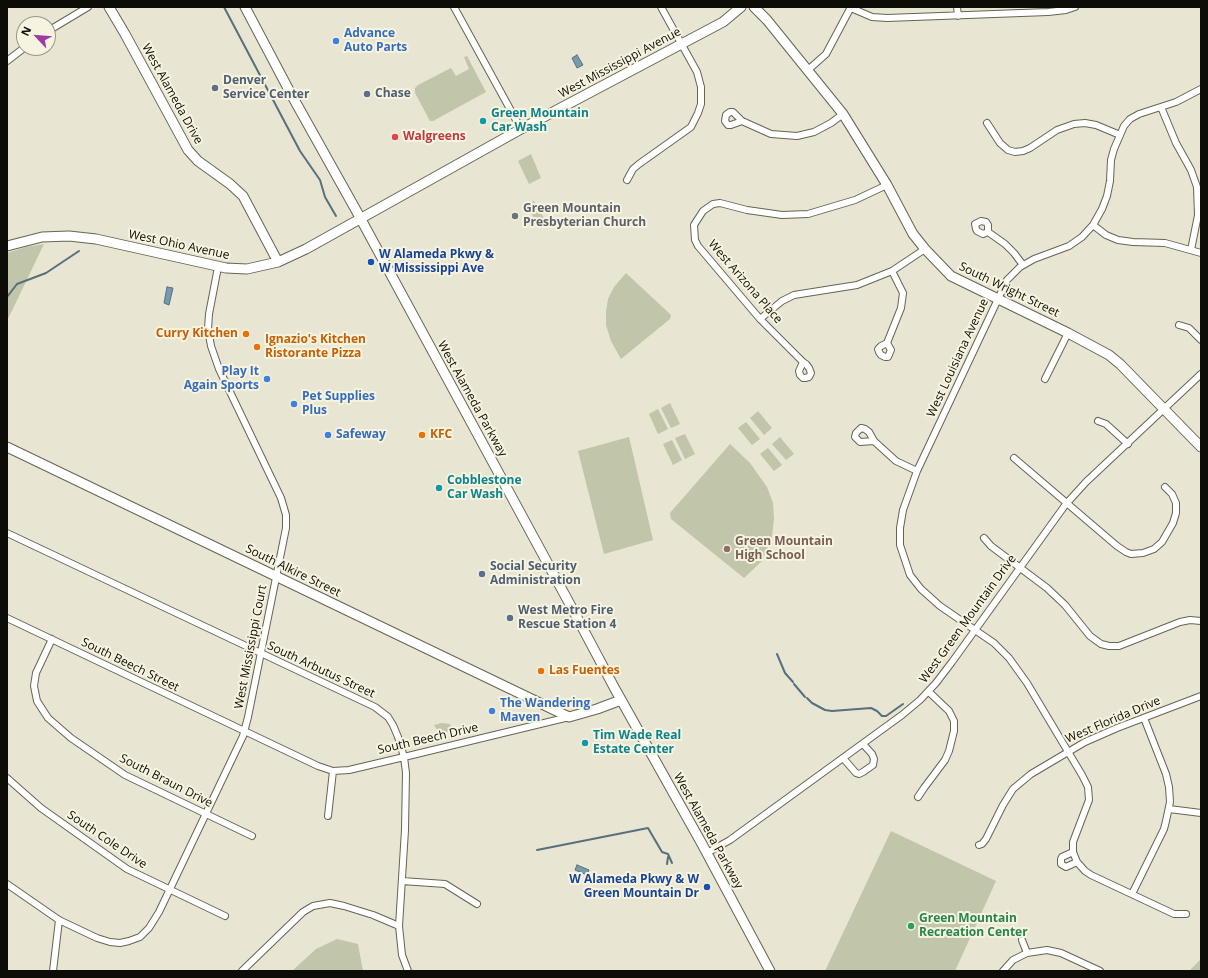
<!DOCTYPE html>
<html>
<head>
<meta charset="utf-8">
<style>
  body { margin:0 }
  #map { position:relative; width:1208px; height:978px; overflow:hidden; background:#e8e5d2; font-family:"Open Sans",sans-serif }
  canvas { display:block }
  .frame { position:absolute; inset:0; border:8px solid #0e0c07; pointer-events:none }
  .north { position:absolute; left:16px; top:16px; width:40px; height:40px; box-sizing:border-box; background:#f6f3df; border:1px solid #999789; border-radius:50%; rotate:296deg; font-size:11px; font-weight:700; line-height:16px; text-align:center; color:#0e0c07 }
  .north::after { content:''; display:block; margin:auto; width:14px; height:18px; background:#9f3ca3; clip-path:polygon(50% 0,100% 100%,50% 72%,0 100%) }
</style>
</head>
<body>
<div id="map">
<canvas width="1208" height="978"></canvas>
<div class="frame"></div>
<div class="north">N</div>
</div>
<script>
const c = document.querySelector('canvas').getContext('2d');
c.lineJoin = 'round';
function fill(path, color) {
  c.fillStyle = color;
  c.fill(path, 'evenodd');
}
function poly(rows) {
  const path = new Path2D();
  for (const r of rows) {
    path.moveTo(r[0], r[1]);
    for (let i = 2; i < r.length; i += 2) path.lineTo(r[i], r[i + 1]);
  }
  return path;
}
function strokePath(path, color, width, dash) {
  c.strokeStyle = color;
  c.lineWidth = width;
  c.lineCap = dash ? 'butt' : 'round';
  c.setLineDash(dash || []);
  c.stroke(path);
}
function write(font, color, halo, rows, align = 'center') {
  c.font = font + ' "Open Sans",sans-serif';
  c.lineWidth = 4;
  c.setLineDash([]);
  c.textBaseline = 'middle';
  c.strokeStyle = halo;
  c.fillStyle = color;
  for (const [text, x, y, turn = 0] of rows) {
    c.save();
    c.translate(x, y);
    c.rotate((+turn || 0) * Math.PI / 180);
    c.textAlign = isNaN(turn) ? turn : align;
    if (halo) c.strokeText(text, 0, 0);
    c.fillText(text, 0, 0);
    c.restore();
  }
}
fill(poly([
  [467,56,486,92,433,121,430,121,415,93,415,88,418,85,451,68,456,76,469,69,464,57],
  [531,154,541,178,529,184,518,161],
  [534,201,545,220,538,225,529,209,531,202],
  [44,244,7,321,7,253,26,247],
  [626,273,671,315,670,319,621,359,611,341,606,325,606,312,608,299,614,287],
  [670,403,680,424,671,428,661,408],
  [658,409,668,429,658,434,649,414],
  [758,411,772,428,764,435,750,418],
  [746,422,760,439,752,445,738,428],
  [685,434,695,454,685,459,675,438],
  [629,437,653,540,604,554,578,451],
  [780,437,794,454,786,460,772,444],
  [672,440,682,460,673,465,663,444],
  [730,444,750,463,767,487,773,503,774,519,772,536,763,560,744,578,671,519,670,513],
  [768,448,782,465,774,471,760,454],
  [442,723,450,724,452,730,440,734,434,725],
  [891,831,996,881,955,971,825,971],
  [337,939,358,944,363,971,292,971,316,949],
  [1201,959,1201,971,1189,971]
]), '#c1c5a9');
const water = poly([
  [577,55,583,65,577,68,572,58,577,55],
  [167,287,173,288,169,305,164,303,167,287],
  [577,865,589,870,587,875,575,870,577,865]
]);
fill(water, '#759bae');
strokePath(water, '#56707c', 1);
strokePath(poly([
  [224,7,300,151,320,180,325,197,336,216],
  [7,297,17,284,46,273,79,251],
  [777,654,785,673,793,682],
  [794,684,805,697],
  [807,698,812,703,825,710,832,711,871,708,877,711,882,716,886,716,903,704],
  [537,850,648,828,662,852,668,854,672,863],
  [667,864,668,857]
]), '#56707c', 2);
const street = poly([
  [454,7,521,129],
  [957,7,958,16],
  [851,8,872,17,887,18,1048,12,1066,10,1075,7],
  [48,31,88,7],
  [7,61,24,48],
  [808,70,826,54,851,7],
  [1161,107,1176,143,1191,170,1197,187,1198,215,1191,250],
  [742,121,731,125,728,125,725,121,726,115,730,112,733,112,742,121,771,134,797,136,814,132,831,123,843,114],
  [987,123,1000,143,1008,150,1015,152,1023,151,1030,148,1057,130,1074,124,1085,123,1096,125,1120,135],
  [627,180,633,169,639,164,691,127,698,113,701,104,701,87,697,72,661,7],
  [1093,225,1106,235,1118,240,1133,242,1165,243,1201,253],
  [988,232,988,225,986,222,981,221,975,224,976,229,977,231,983,234,988,232,1005,244,1014,253,1023,265],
  [760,319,782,301,794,295,857,285,892,271,925,249],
  [1179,325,1189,328,1201,340],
  [887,343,891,350,888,357,885,357,881,355,879,352,878,349,881,346,887,343,901,308,903,293,892,271],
  [803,362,799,371,800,375,803,378,805,378,809,377,811,373,809,368,806,364,803,362,760,319,698,246,695,240,694,225,703,211,713,204,720,203,747,210,782,215,808,214,855,200,887,185],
  [1045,379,1068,333],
  [1098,421,1106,424,1128,444],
  [874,441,860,442,855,437,856,433,861,428,865,429,869,432,874,441,896,461,917,471],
  [1014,458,1117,546,1126,552,1131,554,1143,553,1154,549,1162,542,1173,523,1176,513,1176,503,1172,494,1165,487],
  [7,533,356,698,375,707,388,717,393,725,398,737,404,757,406,773,405,830,399,926],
  [984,538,991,546,1047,588,1065,605,1090,636,1101,644,1109,646,1119,646,1180,622,1190,620,1201,621],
  [7,618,318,766,333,771,349,770,404,757,569,717],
  [52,639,36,673,34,686,37,701,48,718,71,738,125,775,252,836],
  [843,758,856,773,859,774,863,772,873,765,874,759,872,754,863,744],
  [7,778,41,808,127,869,225,916],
  [918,797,924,788,945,760,949,751,954,731,954,721,949,711,929,692],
  [1169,809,1201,813],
  [328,816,333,771],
  [979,845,982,844,986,839,1003,805,1013,789,1031,774,1085,742,1117,728,1201,696],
  [1073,852,1062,857,1061,859,1061,864,1066,867,1077,862],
  [707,853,730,840,902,715,920,700,936,683,952,662,1066,504,1086,482,1201,374],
  [402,881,445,884,477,904],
  [7,884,59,920,97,938,110,942,120,943,129,941,140,937,149,928,159,912,243,736,248,717,286,528,286,515,281,498,219,369,211,346,208,329,209,314,218,267],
  [1132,894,1164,829,1166,821,1170,802,1169,787,1166,774,1144,718],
  [1186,914,1174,914,1091,875,1085,871,1077,862,1073,852,1073,842,1089,800,1088,787,1082,775,1027,683,1009,658,994,643,940,606,921,589,910,575,900,545,900,528,903,510,917,471,1007,280,1020,267,1034,259,1069,246,1082,237,1093,225,1102,209,1107,196,1110,181,1111,160,1114,149,1124,126,1130,119,1139,114,1176,102,1201,89],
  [1022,940,1027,953],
  [53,971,59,920],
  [242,971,303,912,313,906,330,903,344,906,373,915,399,926,402,955,408,971],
  [1003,971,1013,960,1027,953,1047,950,1061,953,1100,971]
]);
const secondary = poly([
  [109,7,125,34,188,150,198,161,230,184,243,196,278,262],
  [245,7,291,94,357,212,573,610,615,689,702,844,770,971],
  [754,7,767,20,843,114,887,185,913,234,925,249,951,276,1068,333,1109,355,1120,364,1201,447],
  [7,246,42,237,69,236,96,239,226,268,247,269,278,262,306,249,521,129,723,22,741,7],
  [7,447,569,717,597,709,621,700]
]);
strokePath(street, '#666453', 8);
strokePath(secondary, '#666453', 11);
strokePath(street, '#fff', 6);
strokePath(secondary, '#fff', 9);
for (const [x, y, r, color] of [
  [336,41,4,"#3f7fe0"],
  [215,88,4,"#5c6f8a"],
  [367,94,4,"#5c6f8a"],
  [483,121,4,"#0f9aa8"],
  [395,137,4,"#e0444e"],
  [515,216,4,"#6b7280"],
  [371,262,4,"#1a4fb4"],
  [246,334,4,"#e8710a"],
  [257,347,4,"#e8710a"],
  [267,379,4,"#3f7fe0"],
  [294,404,4,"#3f7fe0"],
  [328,435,4,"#3f7fe0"],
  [422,435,4,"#e8710a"],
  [439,488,4,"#0f9aa8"],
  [727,549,4,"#8d6e63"],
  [482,574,4,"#5c6f8a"],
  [510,618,4,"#5c6f8a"],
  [541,671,4,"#e8710a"],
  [492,711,4,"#3f7fe0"],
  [585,743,4,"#0f9aa8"],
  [707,887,4,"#1a4fb4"],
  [911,926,4,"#2e9e5b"]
]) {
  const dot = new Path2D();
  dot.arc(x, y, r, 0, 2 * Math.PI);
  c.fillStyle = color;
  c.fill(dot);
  strokePath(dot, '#f6f3df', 1.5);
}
write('bold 12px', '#366cbe', '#f6f3df', [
  ["Advance",344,34],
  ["Auto Parts",344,48],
  ["Play It",259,372,"right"],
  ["Again Sports",259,386,"right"],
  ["Pet Supplies",302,397],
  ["Plus",302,411],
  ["Safeway",336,435],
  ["The Wandering",500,704],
  ["Maven",500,718]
], 'left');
write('12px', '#0e0c07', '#f6f3df', [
  ["West Mississippi Avenue",620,63,-28],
  ["West Alameda Drive",172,94,61],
  ["West Ohio Avenue",179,245,12],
  ["West Arizona Place",745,282,49],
  ["South Wright Street",1009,290,26],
  ["West Louisiana Avenue",958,358,-65],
  ["West Alameda Parkway",472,399,61],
  ["South Alkire Street",293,571,26],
  ["West Green Mountain Drive",968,619,-54],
  ["West Mississippi Court",251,647,-79],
  ["South Beech Street",130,665,26],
  ["South Arbutus Street",321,670,25],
  ["West Florida Drive",1113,720,-23],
  ["South Beech Drive",428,739,-13],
  ["South Braun Drive",166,781,27],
  ["West Alameda Parkway",708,831,61],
  ["South Cole Drive",107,840,34]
]);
write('bold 12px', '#4e5e75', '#f6f3df', [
  ["Denver",223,81],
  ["Service Center",223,95],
  ["Chase",375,94],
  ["Social Security",490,567],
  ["Administration",490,581],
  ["West Metro Fire",518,611],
  ["Rescue Station 4",518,625]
], 'left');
write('bold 12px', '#0d838f', '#f6f3df', [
  ["Green Mountain",491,114],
  ["Car Wash",491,128],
  ["Cobblestone",447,481],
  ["Car Wash",447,495],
  ["Tim Wade Real",593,736],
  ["Estate Center",593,750]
], 'left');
write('bold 12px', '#be3a42', '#f6f3df', [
  ["Walgreens",403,137]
], 'left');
write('bold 12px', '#5b616d', '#f6f3df', [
  ["Green Mountain",523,209],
  ["Presbyterian Church",523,223]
], 'left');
write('bold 12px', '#164399', '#f6f3df', [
  ["W Alameda Pkwy &",379,255],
  ["W Mississippi Ave",379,269],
  ["W Alameda Pkwy & W",699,880,"right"],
  ["Green Mountain Dr",699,894,"right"]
], 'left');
write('bold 12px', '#c56008', '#f6f3df', [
  ["Curry Kitchen",238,334,"right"],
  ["Ignazio's Kitchen",265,340],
  ["Ristorante Pizza",265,354],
  ["KFC",430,435],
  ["Las Fuentes",549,671]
], 'left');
write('bold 12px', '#785e54', '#f6f3df', [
  ["Green Mountain",735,542],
  ["High School",735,556]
], 'left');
write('bold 12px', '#27864d', '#f6f3df', [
  ["Green Mountain",919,919],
  ["Recreation Center",919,933]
], 'left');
</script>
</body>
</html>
